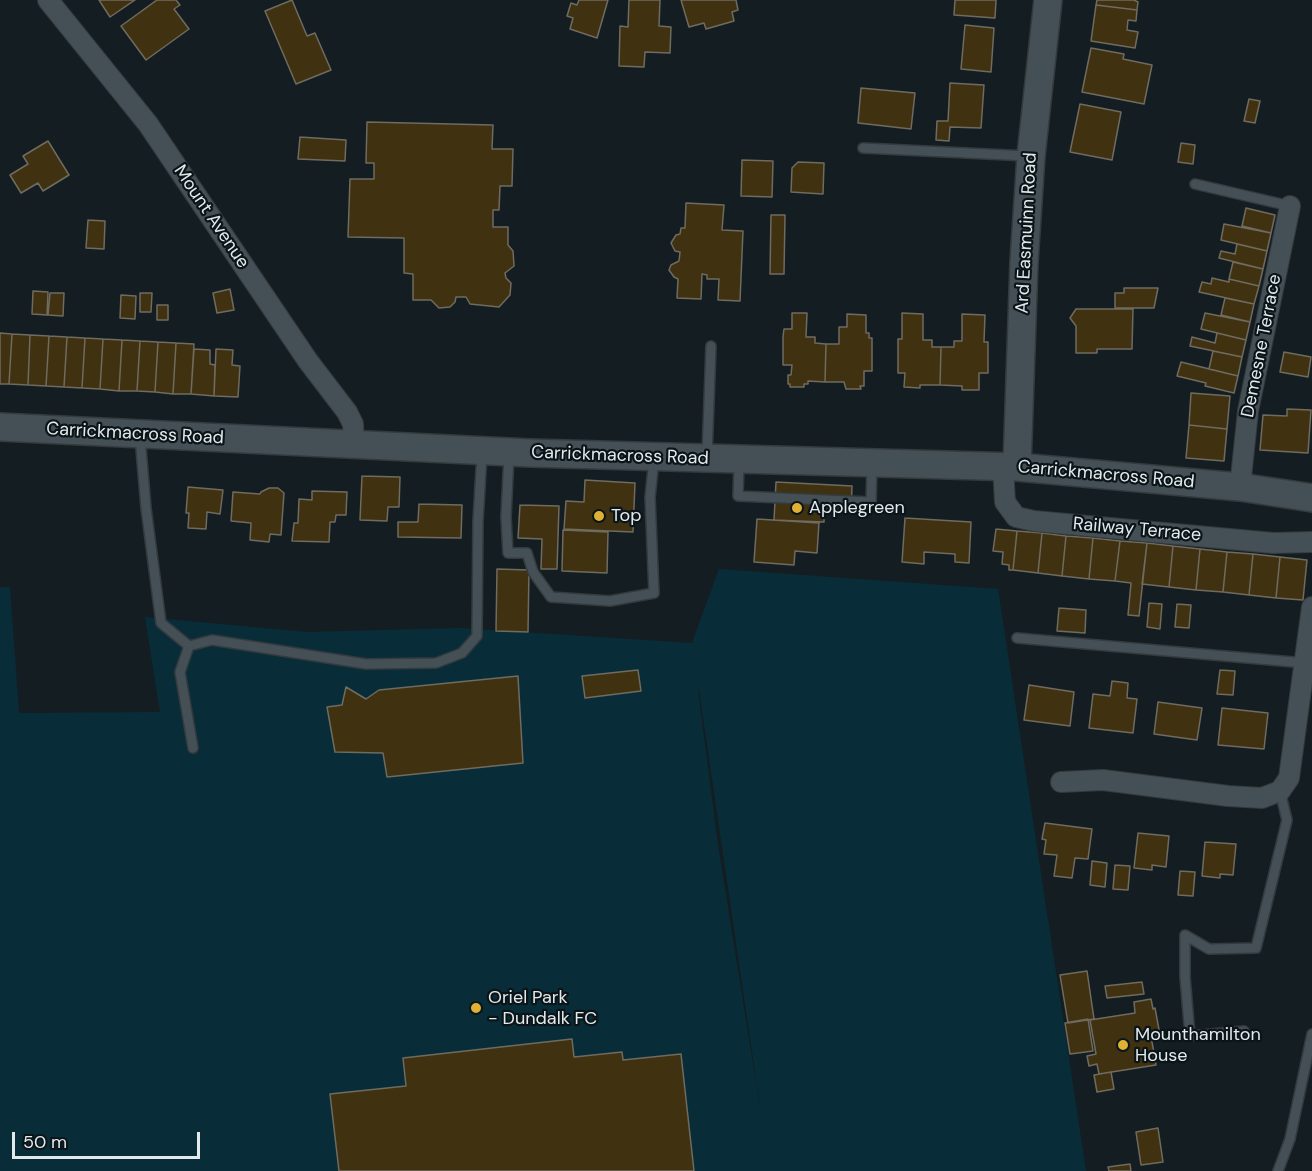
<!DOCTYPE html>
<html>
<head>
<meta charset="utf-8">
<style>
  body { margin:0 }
  #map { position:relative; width:1312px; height:1171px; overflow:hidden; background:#141e22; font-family:"DM Sans",sans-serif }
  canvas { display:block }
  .scale { position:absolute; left:12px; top:1132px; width:188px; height:27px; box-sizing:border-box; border:3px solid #e3eaec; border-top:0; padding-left:8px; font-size:18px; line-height:21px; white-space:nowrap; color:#e3eaec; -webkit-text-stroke:4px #0b1519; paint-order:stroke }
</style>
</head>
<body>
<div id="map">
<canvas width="1312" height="1171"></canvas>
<div class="scale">50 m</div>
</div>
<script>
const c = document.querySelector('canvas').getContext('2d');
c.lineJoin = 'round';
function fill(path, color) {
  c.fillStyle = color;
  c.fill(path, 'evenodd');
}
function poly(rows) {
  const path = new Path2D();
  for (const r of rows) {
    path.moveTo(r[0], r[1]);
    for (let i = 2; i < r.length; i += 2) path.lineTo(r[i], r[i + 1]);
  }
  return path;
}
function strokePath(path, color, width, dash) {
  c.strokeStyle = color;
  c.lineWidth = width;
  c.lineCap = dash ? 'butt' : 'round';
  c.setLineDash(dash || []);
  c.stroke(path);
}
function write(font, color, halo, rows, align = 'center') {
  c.font = font + ' "DM Sans",sans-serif';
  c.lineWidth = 4.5;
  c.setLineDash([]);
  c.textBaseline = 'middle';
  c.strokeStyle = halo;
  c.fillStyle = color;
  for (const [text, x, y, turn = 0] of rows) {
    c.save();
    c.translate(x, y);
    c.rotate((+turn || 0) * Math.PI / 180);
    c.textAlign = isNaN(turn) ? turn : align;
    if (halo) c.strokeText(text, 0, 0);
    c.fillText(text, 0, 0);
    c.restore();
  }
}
fill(poly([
  [719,569,998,589,1086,1171,0,1171,0,587,10,587,19,713,160,712,145,617,307,632,460,628,692,643],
  [698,690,699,690,762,1120,718,845]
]), '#082d38');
const building = poly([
  [99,0,135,0,110,17,99,0],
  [157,0,176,0,180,5,174,9,189,29,146,60,121,26,157,0],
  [292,0,307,36,315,33,331,70,296,84,265,11,292,0],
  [579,0,608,0,597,38,570,29,573,18,567,16,571,3,577,5,579,0],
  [629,0,660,0,659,26,671,27,670,53,645,52,644,67,619,66,620,26,628,27,629,0],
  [681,0,736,0,738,10,732,12,734,21,706,29,704,23,689,27,681,0],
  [955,0,996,0,995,18,954,15,955,0],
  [1097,0,1134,0,1138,2,1137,10,1096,5,1097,0],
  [1096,5,1137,10,1136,21,1128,20,1127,30,1138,32,1135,48,1091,41,1096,5],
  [965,25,994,28,991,72,961,69,965,25],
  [1091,48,1124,54,1123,59,1152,65,1144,104,1082,92,1091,48],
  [950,83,984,85,981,128,950,127,949,141,936,140,937,121,948,121,950,83],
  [861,88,915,93,911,129,858,123,861,88],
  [1249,99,1260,101,1255,123,1244,121,1249,99],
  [1080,104,1121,112,1112,160,1070,152,1080,104],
  [367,122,493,125,492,149,513,149,512,186,500,186,499,210,493,210,493,227,508,227,508,245,513,251,514,266,505,273,506,278,511,283,510,295,499,307,470,304,466,297,456,297,455,302,450,307,439,308,431,300,413,300,413,274,404,273,404,238,348,237,350,179,374,179,374,163,366,163,367,122],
  [300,137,346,140,345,161,298,159,300,137],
  [48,141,69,175,43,191,38,183,21,193,10,175,28,164,23,156,48,141],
  [1181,143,1195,145,1193,164,1178,162,1181,143],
  [742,160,773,161,772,197,741,196,742,160],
  [798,162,824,163,823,194,791,192,792,168,798,162],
  [686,203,724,205,722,230,743,231,740,301,718,300,719,279,707,279,707,275,702,274,701,299,677,298,678,279,674,277,669,270,671,265,679,261,680,252,675,251,671,243,676,235,680,234,681,228,685,228,686,203],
  [1246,208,1275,215,1271,233,1242,226,1246,208],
  [771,215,785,215,784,274,770,274,771,215],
  [88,220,105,221,104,249,86,248,88,220],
  [1224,224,1271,233,1267,251,1221,240,1224,224],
  [1237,244,1267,251,1263,269,1219,258,1221,251,1235,254,1237,244],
  [1233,262,1263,269,1259,286,1229,279,1233,262],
  [1212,278,1229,282,1229,279,1259,286,1254,304,1199,292,1202,282,1211,284,1212,278],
  [1124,288,1158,288,1154,308,1115,308,1115,293,1124,293,1124,288],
  [230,289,234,310,217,313,213,293,230,289],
  [33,291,48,292,47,315,32,314,33,291],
  [50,293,64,293,63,316,48,315,50,293],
  [140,293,152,293,151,312,140,312,140,293],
  [121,295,136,296,135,319,120,318,121,295],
  [1225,298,1254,304,1250,322,1221,315,1225,298],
  [157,305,168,305,168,320,157,320,157,305],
  [1076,309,1133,309,1132,349,1097,349,1097,353,1076,353,1076,326,1070,318,1076,309],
  [792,313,807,313,806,337,815,337,815,343,826,344,825,382,808,381,808,384,804,384,804,387,790,387,790,384,788,384,788,375,791,375,792,365,783,365,783,337,784,329,792,329,792,313],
  [902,313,923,314,923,340,932,340,932,347,941,347,940,385,920,385,920,388,904,387,905,373,898,373,898,339,902,339,902,313],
  [1205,313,1250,322,1246,340,1201,329,1205,313],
  [847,314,866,315,866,333,869,333,869,338,872,338,872,371,864,371,864,386,860,386,861,389,846,389,844,382,825,382,826,344,839,344,839,327,847,327,847,314],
  [962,314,985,315,984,342,988,342,988,373,979,373,979,390,962,390,962,386,940,385,941,347,954,347,954,341,962,341,962,314],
  [0,333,12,334,9,384,0,384,0,333],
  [1217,333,1246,340,1242,357,1190,346,1192,337,1215,343,1217,333],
  [12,334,30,335,28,385,9,384,12,334],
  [30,335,49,336,46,386,28,385,30,335],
  [49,336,67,337,64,387,46,386,49,336],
  [67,337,85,338,82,388,64,387,67,337],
  [85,338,103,339,100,389,82,388,85,338],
  [103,339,122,340,119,391,100,389,103,339],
  [122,340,140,341,137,391,119,391,122,340],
  [140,341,158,342,155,392,137,391,140,341],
  [158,342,176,343,173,394,155,392,158,342],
  [176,343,194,344,191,394,173,394,176,343],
  [194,349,210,350,210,364,215,365,214,396,191,394,194,349],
  [216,349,233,350,232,365,240,366,238,397,214,396,216,349],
  [1213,351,1242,357,1238,376,1209,369,1213,351],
  [1284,352,1311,357,1308,377,1280,372,1284,352],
  [1181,362,1238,376,1234,393,1205,386,1206,383,1177,376,1181,362],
  [1191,393,1230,396,1227,429,1189,425,1191,393],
  [1287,409,1311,410,1308,453,1260,450,1263,415,1287,416,1287,409],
  [1189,425,1227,429,1224,461,1186,458,1189,425],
  [362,476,400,477,399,507,388,507,387,521,360,520,362,476],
  [585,480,635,483,633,532,564,529,566,501,584,502,585,480],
  [776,482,852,486,851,513,824,512,824,522,774,520,776,482],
  [188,487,223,490,220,514,207,512,206,529,188,528,189,513,186,513,188,487],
  [269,488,278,488,284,493,281,535,270,534,269,542,250,540,251,523,231,521,233,492,260,494,261,492,269,488],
  [312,491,347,492,346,515,336,515,335,522,330,522,329,542,292,541,294,523,298,523,299,499,312,500,312,491],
  [419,504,462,505,461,538,398,537,398,522,418,522,419,504],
  [520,505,559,506,557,569,541,569,542,539,518,538,520,505],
  [905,518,971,522,969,563,955,562,955,554,924,552,924,564,902,562,905,518],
  [757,519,819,523,817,553,795,551,794,565,754,562,757,519],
  [996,529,1017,531,1013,570,1009,570,1009,565,1002,564,1003,552,993,551,996,529],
  [563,530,608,532,607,573,562,571,563,530],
  [1017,531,1042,533,1038,573,1013,570,1017,531],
  [1042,533,1066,536,1062,576,1038,573,1042,533],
  [1066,536,1093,538,1089,579,1062,576,1066,536],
  [1093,538,1120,541,1115,581,1089,579,1093,538],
  [1120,541,1147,543,1139,616,1128,615,1131,583,1115,581,1120,541],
  [1147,543,1173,546,1169,587,1142,584,1147,543],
  [1173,546,1200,549,1196,590,1169,587,1173,546],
  [1200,549,1227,552,1223,592,1196,590,1200,549],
  [1227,552,1253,554,1249,595,1223,592,1227,552],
  [1253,554,1280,557,1276,598,1249,595,1253,554],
  [1280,557,1307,560,1303,600,1276,598,1280,557],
  [497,569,529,570,528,632,496,631,497,569],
  [1149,603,1162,604,1160,629,1147,627,1149,603],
  [1177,604,1191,605,1189,628,1175,627,1177,604],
  [1059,608,1086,610,1085,633,1057,631,1059,608],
  [638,670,641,691,585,698,582,676,638,670],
  [1220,670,1235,671,1233,695,1217,694,1220,670],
  [518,676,523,763,387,777,383,753,335,752,327,707,342,705,346,687,366,699,379,690,518,676],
  [1112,681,1128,683,1127,698,1137,699,1133,733,1089,728,1093,694,1110,696,1112,681],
  [1029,685,1074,692,1070,726,1024,720,1029,685],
  [1158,702,1202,708,1197,740,1154,734,1158,702],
  [1222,708,1268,713,1264,749,1218,745,1222,708],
  [1045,823,1092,829,1088,859,1075,858,1072,878,1054,876,1057,855,1044,854,1046,840,1042,839,1045,823],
  [1138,833,1169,836,1166,867,1152,865,1152,870,1134,868,1138,833],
  [1205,842,1236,844,1233,875,1220,874,1220,878,1202,876,1205,842],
  [1092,861,1107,863,1105,887,1090,885,1092,861],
  [1115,865,1130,866,1128,890,1113,889,1115,865],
  [1180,871,1195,872,1193,896,1178,895,1180,871],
  [1087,971,1094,1019,1068,1023,1060,975,1087,971],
  [1142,982,1144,994,1107,998,1105,986,1142,982],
  [1151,999,1153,1009,1155,1008,1160,1035,1151,1036,1156,1065,1099,1074,1097,1064,1089,1066,1087,1056,1096,1054,1090,1020,1135,1013,1134,1002,1151,999],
  [1088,1019,1093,1051,1070,1054,1065,1023,1088,1019],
  [572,1039,574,1057,622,1052,623,1060,681,1054,694,1171,339,1171,330,1094,406,1086,403,1058,572,1039],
  [1111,1072,1114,1089,1097,1092,1094,1075,1111,1072],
  [1158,1128,1163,1162,1141,1165,1136,1132,1158,1128],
  [1130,1164,1131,1171,1109,1171,1108,1167,1130,1164]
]);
fill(building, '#403210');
strokePath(building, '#6f6b60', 1.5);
const lane = poly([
  [863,148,1028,156],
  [1195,184,1290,206],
  [140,437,146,508,161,623,189,646],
  [509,454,506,517,508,553,527,553,533,572,551,597,610,601,654,593,650,497,654,460],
  [707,456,711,346],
  [739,462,738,496,871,502,872,464],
  [1017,638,1305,663],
  [193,748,180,672,189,646,212,640,366,664,436,663,462,653,477,636,478,521,482,453],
  [1244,1031,1190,1036,1185,977,1185,935,1209,949,1256,948,1287,820,1280,791],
  [1278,1171,1290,1139,1312,1034]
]);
const street = poly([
  [48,0,148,124,308,361,347,412,353,424,354,444],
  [1003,467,1005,502,1016,517,1034,521,1273,543,1312,542],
  [1240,487,1248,411,1290,206],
  [1061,782,1103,780,1228,796,1262,798,1280,791,1289,778,1312,607]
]);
const secondary = poly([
  [0,427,530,453,1017,467,1240,487,1312,498],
  [1017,467,1024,262,1031,156,1048,0]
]);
strokePath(lane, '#343a3d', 12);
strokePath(street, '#343a3d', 22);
strokePath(secondary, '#343a3d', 30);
strokePath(lane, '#445055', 9);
strokePath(street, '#445055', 20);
strokePath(secondary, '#445055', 27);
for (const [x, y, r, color] of [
  [797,508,6,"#e0b034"],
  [599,516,6,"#e0b034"],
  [476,1008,6,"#e0b034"],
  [1123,1045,6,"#e0b034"]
]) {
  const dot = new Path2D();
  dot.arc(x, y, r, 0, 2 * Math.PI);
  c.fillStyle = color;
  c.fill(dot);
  strokePath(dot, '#0b1519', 2);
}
write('18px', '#e3eaec', '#0b1519', [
  ["Mount Avenue",211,217,56],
  ["Ard Easmuinn Road",1027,233,-87],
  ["Demesne Terrace",1262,346,-79],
  ["Carrickmacross Road",135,434,3],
  ["Carrickmacross Road",620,456,2],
  ["Carrickmacross Road",1106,475,5],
  ["Railway Terrace",1137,530,5]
]);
write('18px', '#e3eaec', '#0b1519', [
  ["Applegreen",809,508],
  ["Top",611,516],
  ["Oriel Park",488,998],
  ["- Dundalk FC",488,1019],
  ["Mounthamilton",1135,1035],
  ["House",1135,1056]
], 'left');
</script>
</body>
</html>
